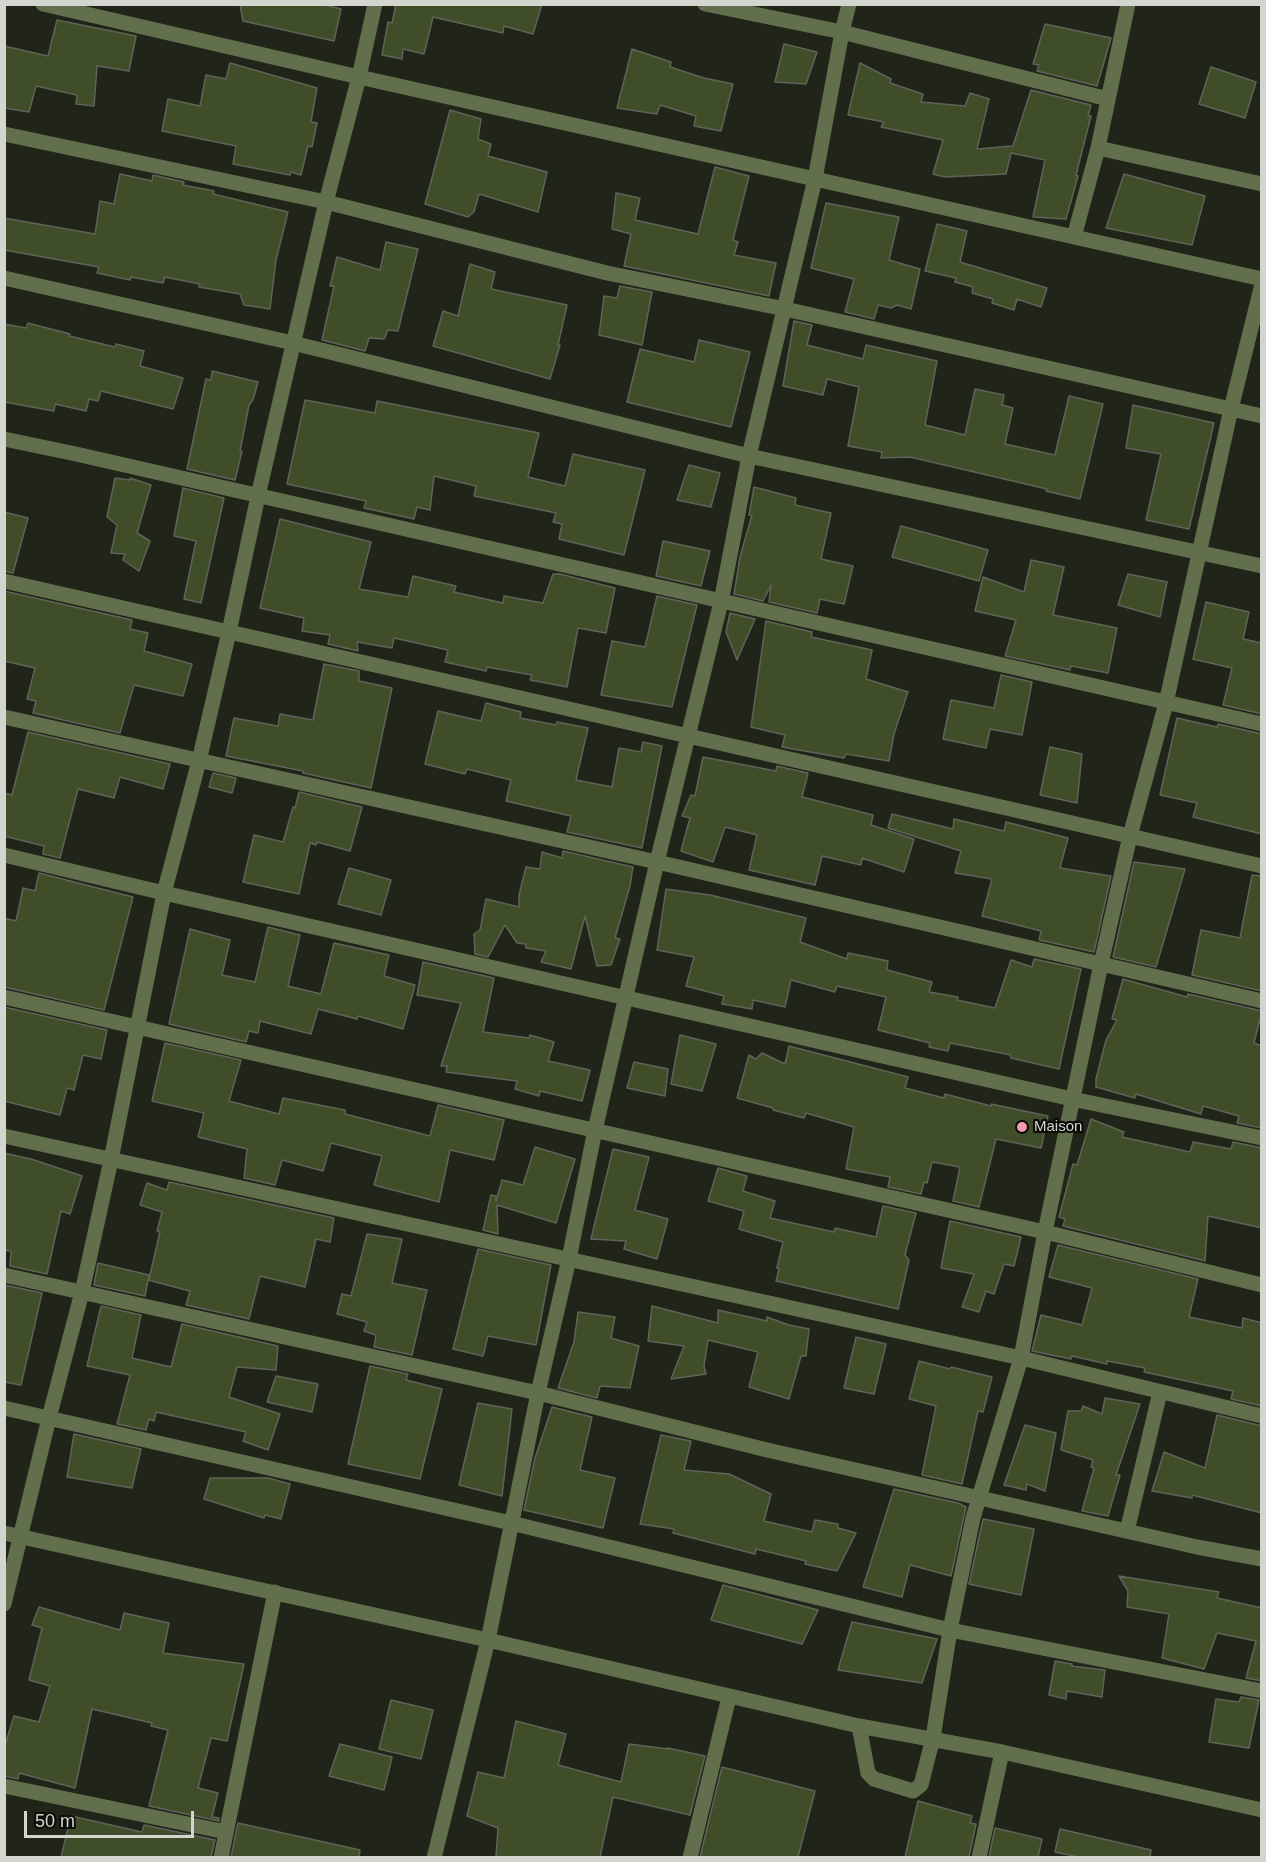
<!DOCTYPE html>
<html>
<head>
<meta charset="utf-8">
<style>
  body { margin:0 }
  #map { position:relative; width:1266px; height:1862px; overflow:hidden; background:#202419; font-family:Arial,sans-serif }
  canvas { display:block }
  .frame { position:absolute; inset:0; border:6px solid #d3d6cf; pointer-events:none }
  .scale { position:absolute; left:24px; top:1811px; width:170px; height:27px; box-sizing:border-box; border:3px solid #d3d6cf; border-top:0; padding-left:8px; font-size:18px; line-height:21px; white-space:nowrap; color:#d3d6cf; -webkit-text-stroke:4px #0b0c08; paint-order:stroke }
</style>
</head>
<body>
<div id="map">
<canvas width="1266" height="1862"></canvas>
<div class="frame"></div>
<div class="scale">50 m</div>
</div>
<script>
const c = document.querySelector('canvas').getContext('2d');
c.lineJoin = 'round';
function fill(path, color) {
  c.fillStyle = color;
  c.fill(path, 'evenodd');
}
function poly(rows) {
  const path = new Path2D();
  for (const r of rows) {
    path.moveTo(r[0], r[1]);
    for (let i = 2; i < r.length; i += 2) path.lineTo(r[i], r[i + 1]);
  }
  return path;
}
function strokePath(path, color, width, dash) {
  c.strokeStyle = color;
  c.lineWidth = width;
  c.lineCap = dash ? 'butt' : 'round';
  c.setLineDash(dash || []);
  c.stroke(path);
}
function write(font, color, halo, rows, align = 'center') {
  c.font = font + ' Arial,sans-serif';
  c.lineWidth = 4.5;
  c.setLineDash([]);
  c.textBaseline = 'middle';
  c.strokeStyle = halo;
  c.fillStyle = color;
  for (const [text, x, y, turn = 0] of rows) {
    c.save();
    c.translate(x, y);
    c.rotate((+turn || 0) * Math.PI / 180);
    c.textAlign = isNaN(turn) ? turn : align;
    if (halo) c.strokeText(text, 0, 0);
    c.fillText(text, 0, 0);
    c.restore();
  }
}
const building = poly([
  [240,4,321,4,341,9,334,41,243,21,240,4],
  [396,4,542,4,533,34,504,26,503,33,433,17,424,54,403,49,402,59,382,55,388,22,392,23,396,4],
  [57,20,136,36,129,71,97,66,94,106,76,104,77,95,36,86,29,112,4,108,4,46,48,56,57,20],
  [1045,24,1111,38,1097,86,1037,71,1039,65,1033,64,1045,24],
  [784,44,817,52,806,84,775,82,784,44],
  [632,49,671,62,670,67,704,78,733,84,721,131,694,126,696,116,660,105,657,114,617,108,632,49],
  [230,63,317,88,311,122,317,123,312,147,308,146,301,175,291,172,290,175,233,164,236,146,162,131,168,99,200,106,206,75,226,79,230,63],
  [860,63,891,79,890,83,923,94,921,102,965,106,970,93,989,99,977,149,1013,146,1031,90,1091,105,1088,116,1091,116,1076,175,1078,176,1066,219,1033,217,1045,160,1011,153,1006,174,945,177,933,174,943,140,881,127,884,122,848,115,860,63],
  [1211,67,1256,82,1245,118,1199,104,1211,67],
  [450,110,481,119,478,139,491,144,488,156,547,172,538,212,479,194,474,212,468,217,425,204,450,110],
  [715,167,749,176,733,240,738,242,734,255,776,263,769,296,624,266,631,234,612,229,616,193,640,198,635,220,698,234,715,167],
  [120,174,152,181,153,175,184,182,183,185,214,191,213,194,288,212,276,260,270,309,244,305,240,294,199,287,200,284,165,277,163,283,131,277,130,280,97,273,99,267,4,250,4,218,95,234,100,201,114,204,120,174],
  [1124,174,1205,196,1192,245,1106,228,1124,174],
  [826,203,899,217,889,260,920,269,911,309,897,305,891,308,878,305,874,319,845,312,854,279,811,268,826,203],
  [937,224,967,231,960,262,1047,288,1041,307,1017,299,1014,310,992,303,993,299,972,293,973,287,955,282,956,278,925,271,937,224],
  [386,242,418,249,398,331,388,330,384,339,369,338,365,351,322,340,334,286,330,286,337,257,380,270,386,242],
  [470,264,495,272,491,289,567,305,558,345,560,345,550,379,433,346,443,311,458,316,470,264],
  [620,286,652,292,642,345,599,335,604,296,617,298,620,286],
  [794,321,812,325,807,345,863,359,866,345,937,361,925,425,965,435,975,389,1004,395,1002,405,1013,408,1005,444,1055,455,1069,396,1103,404,1080,499,1046,491,1047,489,910,457,881,458,882,452,848,446,859,387,827,379,823,395,783,386,794,321],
  [28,323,70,334,69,336,115,347,116,344,144,351,140,366,183,378,173,409,101,391,98,401,89,399,86,411,55,404,54,411,4,402,4,324,26,328,28,323],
  [699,340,750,352,731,427,627,402,640,349,694,362,699,340],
  [212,371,258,382,253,400,249,405,240,451,242,451,235,480,187,469,206,379,211,380,212,371],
  [305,400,375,413,377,401,539,433,528,477,565,486,573,454,645,470,624,555,559,539,562,524,553,522,556,513,474,496,476,486,434,476,430,510,417,507,414,519,364,508,366,501,287,484,305,400],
  [1133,405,1214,423,1189,529,1146,520,1161,454,1126,448,1133,405],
  [689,465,720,473,711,507,677,500,689,465],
  [115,478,130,480,130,478,151,485,137,533,150,541,139,571,123,560,125,554,111,553,117,525,107,517,115,478],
  [754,487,796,498,795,505,831,513,821,559,853,566,844,604,820,599,817,613,769,602,771,585,763,601,734,594,740,557,752,515,749,515,754,487],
  [183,488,224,498,201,603,184,599,196,541,174,536,183,488],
  [4,512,28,518,13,573,4,571,4,512],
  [280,519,371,542,359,589,408,597,413,576,456,586,454,592,503,603,504,596,543,603,553,574,560,574,615,588,606,633,578,628,567,687,530,680,532,675,487,667,486,671,445,662,448,650,394,638,392,648,357,642,358,651,328,644,330,635,302,631,304,618,260,608,280,519],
  [901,526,988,550,979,581,892,557,901,526],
  [663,541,710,551,701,586,656,576,663,541],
  [1031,560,1064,567,1053,615,1117,628,1108,673,1071,666,1070,670,1005,656,1016,620,975,611,983,577,1024,592,1031,560],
  [1128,574,1167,582,1160,617,1118,605,1128,574],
  [4,591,132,620,130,629,148,633,144,651,192,664,183,696,134,685,120,733,33,713,36,701,27,699,35,668,4,661,4,591],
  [657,596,697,605,672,707,601,695,612,641,645,647,657,596],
  [1206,602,1249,612,1243,639,1262,643,1262,714,1223,705,1232,668,1193,659,1206,602],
  [730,613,755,619,737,660,726,632,730,613],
  [766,621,812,632,811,637,872,650,866,679,908,692,894,734,889,761,846,754,844,758,782,747,785,735,751,727,766,621],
  [324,664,359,671,359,681,392,688,371,788,303,773,303,771,226,756,234,718,278,726,280,714,313,720,324,664],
  [1001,675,1032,682,1022,735,990,729,986,748,943,739,951,700,994,708,1001,675],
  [486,703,521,712,520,718,556,725,557,722,588,728,576,780,612,787,619,748,641,752,643,742,662,746,642,848,567,832,571,816,506,801,511,780,467,769,465,774,425,764,438,711,481,721,486,703],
  [1177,718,1217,727,1218,724,1262,734,1262,834,1193,817,1197,803,1160,795,1177,718],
  [28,732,170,764,163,789,120,777,114,798,78,789,60,858,43,854,44,846,4,836,4,793,12,795,28,732],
  [1050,747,1082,754,1077,803,1040,795,1050,747],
  [703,757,776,771,777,766,808,773,802,797,873,815,871,825,914,839,904,872,862,858,861,865,822,856,815,885,749,870,757,835,725,827,713,862,681,851,690,818,682,816,691,795,695,796,703,757],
  [213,773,236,778,232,793,209,787,213,773],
  [299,792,362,807,350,851,317,842,316,845,310,843,299,894,243,882,254,835,283,842,293,807,295,808,299,792],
  [892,814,953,829,954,819,1004,831,1006,822,1068,838,1060,868,1111,876,1094,952,1039,940,1041,931,982,916,992,879,955,873,961,851,888,828,892,814],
  [563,851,633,867,630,886,615,938,620,939,611,965,597,966,585,916,571,969,541,962,546,951,526,948,526,944,517,943,505,925,488,957,475,954,474,934,480,930,486,899,519,907,519,895,526,867,540,869,542,852,562,858,563,851],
  [1134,862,1185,869,1156,967,1113,957,1134,862],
  [349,868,391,880,381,915,338,904,349,868],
  [39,873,133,897,104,1010,4,987,4,918,16,921,23,888,35,891,39,873],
  [1252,875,1262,876,1262,991,1192,975,1201,930,1240,938,1252,875],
  [666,889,710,895,806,918,800,942,847,959,848,953,888,961,887,970,932,982,929,992,958,997,957,1000,995,1008,1011,960,1032,967,1034,959,1081,969,1059,1069,1011,1058,1011,1055,950,1043,948,1051,929,1047,930,1043,878,1030,886,997,837,986,835,992,791,980,785,1007,753,1000,752,1009,722,1004,724,996,686,986,694,957,657,950,666,889],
  [268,927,300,935,288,986,321,994,334,943,389,955,384,976,415,985,403,1029,358,1016,357,1019,318,1009,311,1034,260,1021,258,1033,249,1031,246,1042,169,1024,190,929,230,940,222,975,255,982,268,927],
  [423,962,494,978,483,1032,529,1038,530,1035,554,1042,548,1061,590,1070,582,1101,540,1091,539,1096,515,1089,517,1081,446,1072,447,1066,441,1066,461,1003,417,995,423,962],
  [1123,979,1187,997,1188,994,1262,1011,1254,1043,1262,1046,1262,1128,1237,1123,1239,1116,1203,1106,1201,1114,1136,1094,1135,1098,1096,1087,1096,1079,1106,1040,1117,1020,1112,1019,1123,979],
  [4,1007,107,1030,101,1059,83,1055,74,1090,67,1088,60,1115,4,1101,4,1007],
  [680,1035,716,1044,702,1091,671,1084,680,1035],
  [165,1043,241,1060,229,1101,279,1114,283,1098,345,1110,345,1114,430,1136,438,1105,504,1120,494,1160,450,1150,439,1202,374,1185,382,1156,331,1143,323,1171,282,1160,275,1185,244,1178,247,1149,198,1137,204,1113,152,1101,165,1043],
  [789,1046,908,1077,905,1088,944,1098,945,1094,991,1106,991,1104,1048,1116,1041,1148,996,1139,979,1207,953,1201,960,1167,932,1162,927,1183,924,1182,921,1194,888,1187,890,1177,846,1169,854,1127,806,1113,804,1118,773,1110,773,1108,737,1098,749,1055,756,1059,762,1053,785,1064,789,1046],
  [634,1062,668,1069,665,1096,627,1088,634,1062],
  [1091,1119,1124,1132,1122,1137,1190,1152,1193,1142,1231,1149,1233,1142,1262,1148,1262,1228,1208,1216,1205,1261,1063,1226,1065,1219,1059,1217,1073,1164,1077,1165,1091,1119],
  [535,1147,575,1159,556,1223,497,1205,498,1234,483,1230,491,1195,496,1196,496,1201,502,1180,523,1185,535,1147],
  [613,1149,649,1157,635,1210,668,1219,657,1259,624,1249,626,1241,591,1239,613,1149],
  [4,1153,31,1159,82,1176,70,1214,61,1211,47,1274,10,1266,11,1251,4,1250,4,1153],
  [718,1168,747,1176,743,1191,775,1201,770,1218,834,1232,835,1228,876,1237,883,1206,916,1213,905,1255,909,1260,898,1309,776,1281,779,1269,777,1268,783,1242,739,1229,744,1211,708,1201,718,1168],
  [169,1182,334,1218,330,1242,316,1239,305,1287,260,1276,249,1319,186,1305,190,1291,148,1280,145,1296,94,1285,98,1263,149,1275,149,1279,160,1232,157,1231,162,1212,140,1205,147,1183,167,1190,169,1182],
  [950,1221,1021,1237,1014,1266,1004,1264,994,1294,986,1291,979,1312,962,1307,974,1274,941,1268,950,1221],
  [367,1234,402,1239,392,1283,427,1290,412,1355,374,1347,376,1335,364,1331,367,1322,337,1314,342,1294,351,1296,367,1234],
  [1058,1245,1198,1279,1189,1317,1242,1328,1243,1318,1262,1323,1262,1406,1231,1399,1233,1391,1144,1372,1145,1368,1107,1361,1107,1364,1072,1356,1071,1359,1032,1351,1041,1315,1082,1325,1092,1288,1049,1277,1058,1245],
  [478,1249,551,1265,536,1345,488,1336,483,1356,453,1349,478,1249],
  [5,1285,42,1293,21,1385,4,1382,5,1285],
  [101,1306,141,1315,132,1358,171,1367,182,1324,278,1346,276,1370,237,1367,229,1397,280,1414,268,1450,243,1441,246,1432,156,1412,154,1421,149,1419,146,1430,117,1424,130,1375,87,1366,101,1306],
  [652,1306,718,1323,718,1310,767,1321,767,1317,789,1325,809,1329,806,1356,801,1356,789,1399,749,1387,758,1352,708,1340,704,1366,706,1374,671,1379,684,1346,648,1341,652,1306],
  [578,1312,615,1317,611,1338,639,1346,630,1388,600,1386,597,1398,558,1388,574,1342,578,1312],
  [856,1337,886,1344,874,1394,844,1388,856,1337],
  [919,1361,950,1369,951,1367,992,1377,983,1412,978,1411,962,1484,922,1475,936,1406,909,1399,919,1361],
  [370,1366,408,1374,406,1380,442,1389,420,1479,348,1464,370,1366],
  [276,1376,318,1384,312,1412,267,1402,276,1376],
  [1105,1398,1140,1404,1116,1475,1120,1475,1108,1516,1082,1511,1094,1468,1091,1467,1093,1460,1061,1450,1068,1411,1081,1411,1083,1406,1102,1414,1105,1398],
  [478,1403,512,1409,502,1496,459,1485,478,1403],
  [552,1407,592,1417,580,1470,615,1478,603,1528,524,1510,535,1458,552,1407],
  [1217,1415,1262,1426,1262,1513,1192,1495,1192,1498,1152,1491,1164,1452,1205,1468,1217,1415],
  [1025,1425,1056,1433,1045,1491,1027,1484,1026,1490,1004,1485,1025,1425],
  [74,1434,141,1449,132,1488,67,1477,74,1434],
  [661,1435,691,1441,684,1470,729,1474,771,1494,764,1521,812,1532,815,1520,838,1524,838,1528,856,1533,837,1571,805,1564,806,1561,756,1549,755,1554,673,1533,674,1529,640,1524,661,1435],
  [210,1478,268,1478,290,1484,281,1519,265,1515,264,1518,204,1499,210,1478],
  [894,1489,958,1503,966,1507,951,1576,910,1565,902,1597,863,1587,894,1489],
  [983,1519,1034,1529,1021,1595,969,1584,983,1519],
  [1119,1576,1219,1592,1217,1598,1262,1608,1262,1681,1246,1678,1256,1641,1217,1633,1204,1669,1162,1658,1169,1614,1127,1607,1128,1591,1119,1576],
  [723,1585,818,1610,802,1644,711,1620,723,1585],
  [39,1607,120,1630,124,1613,169,1623,163,1653,244,1664,227,1741,211,1738,198,1788,218,1793,212,1817,219,1818,219,1821,149,1806,168,1730,151,1726,152,1723,92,1709,75,1788,19,1773,18,1779,4,1776,4,1748,14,1716,39,1722,50,1686,29,1680,42,1628,32,1625,39,1607],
  [852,1622,937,1639,922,1683,838,1670,852,1622],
  [1055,1661,1072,1664,1072,1666,1105,1670,1102,1697,1067,1691,1066,1699,1049,1695,1055,1661],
  [1241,1697,1259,1700,1249,1748,1209,1742,1216,1699,1239,1702,1241,1697],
  [391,1700,433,1710,421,1759,379,1749,391,1700],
  [516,1721,566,1734,558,1765,621,1782,629,1744,668,1749,668,1748,705,1756,690,1815,613,1797,600,1857,496,1857,498,1828,467,1816,478,1772,504,1778,516,1721],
  [340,1744,392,1757,384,1790,329,1776,340,1744],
  [722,1767,815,1791,798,1857,700,1857,722,1767],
  [918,1801,972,1816,970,1823,976,1824,969,1857,905,1857,918,1801],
  [71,1816,142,1832,144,1825,215,1840,211,1857,61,1857,71,1816],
  [238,1823,360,1850,359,1857,231,1857,238,1823],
  [995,1828,1042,1839,1038,1857,989,1857,995,1828],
  [1060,1829,1151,1850,1150,1857,1078,1857,1055,1852,1060,1829]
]);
fill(building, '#404d29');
strokePath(building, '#5f6458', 1.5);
strokePath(poly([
  [43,4,359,77,1262,279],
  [705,4,842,32,1108,99],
  [4,134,326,202,607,273,785,309,1262,416],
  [1098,148,1262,184],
  [1074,237,1098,148,1128,4],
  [4,278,293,343,749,456,1262,566],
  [4,439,76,454,1262,724],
  [4,581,1262,866],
  [4,717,657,862,1262,1001],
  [4,855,164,893,1072,1099,1262,1138],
  [4,997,1045,1232,1262,1285],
  [4,1136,1021,1358,1262,1416],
  [4,1275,538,1393,767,1450,1197,1547,1262,1559],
  [4,1408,511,1523,950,1630,1262,1691],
  [1127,1531,1160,1392],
  [4,1533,488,1640,859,1726,1002,1752,1262,1810],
  [4,1604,49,1418,82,1292,111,1160,164,893,199,761,229,632,258,496,326,202,359,77,375,4],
  [859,1726,868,1773,874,1779,913,1791,921,1785,933,1738,950,1630,973,1518,1021,1358,1045,1232,1101,964,1130,836,1166,703,1231,409,1262,284],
  [4,1786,226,1832],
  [221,1858,275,1592],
  [434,1858,488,1640,538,1393,569,1259,595,1130,657,862,721,602,749,456,815,179,842,32,849,4],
  [690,1858,729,1697],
  [979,1858,1002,1752]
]), '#626f4d', 15);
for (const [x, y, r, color] of [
  [1022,1127,6,"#f19ab1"]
]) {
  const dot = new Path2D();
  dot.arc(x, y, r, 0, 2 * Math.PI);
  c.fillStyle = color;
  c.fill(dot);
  strokePath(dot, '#0b0c08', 2);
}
write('15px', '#d3d6cf', '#0b0c08', [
  ["Maison",1034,1127]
], 'left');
</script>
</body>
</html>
